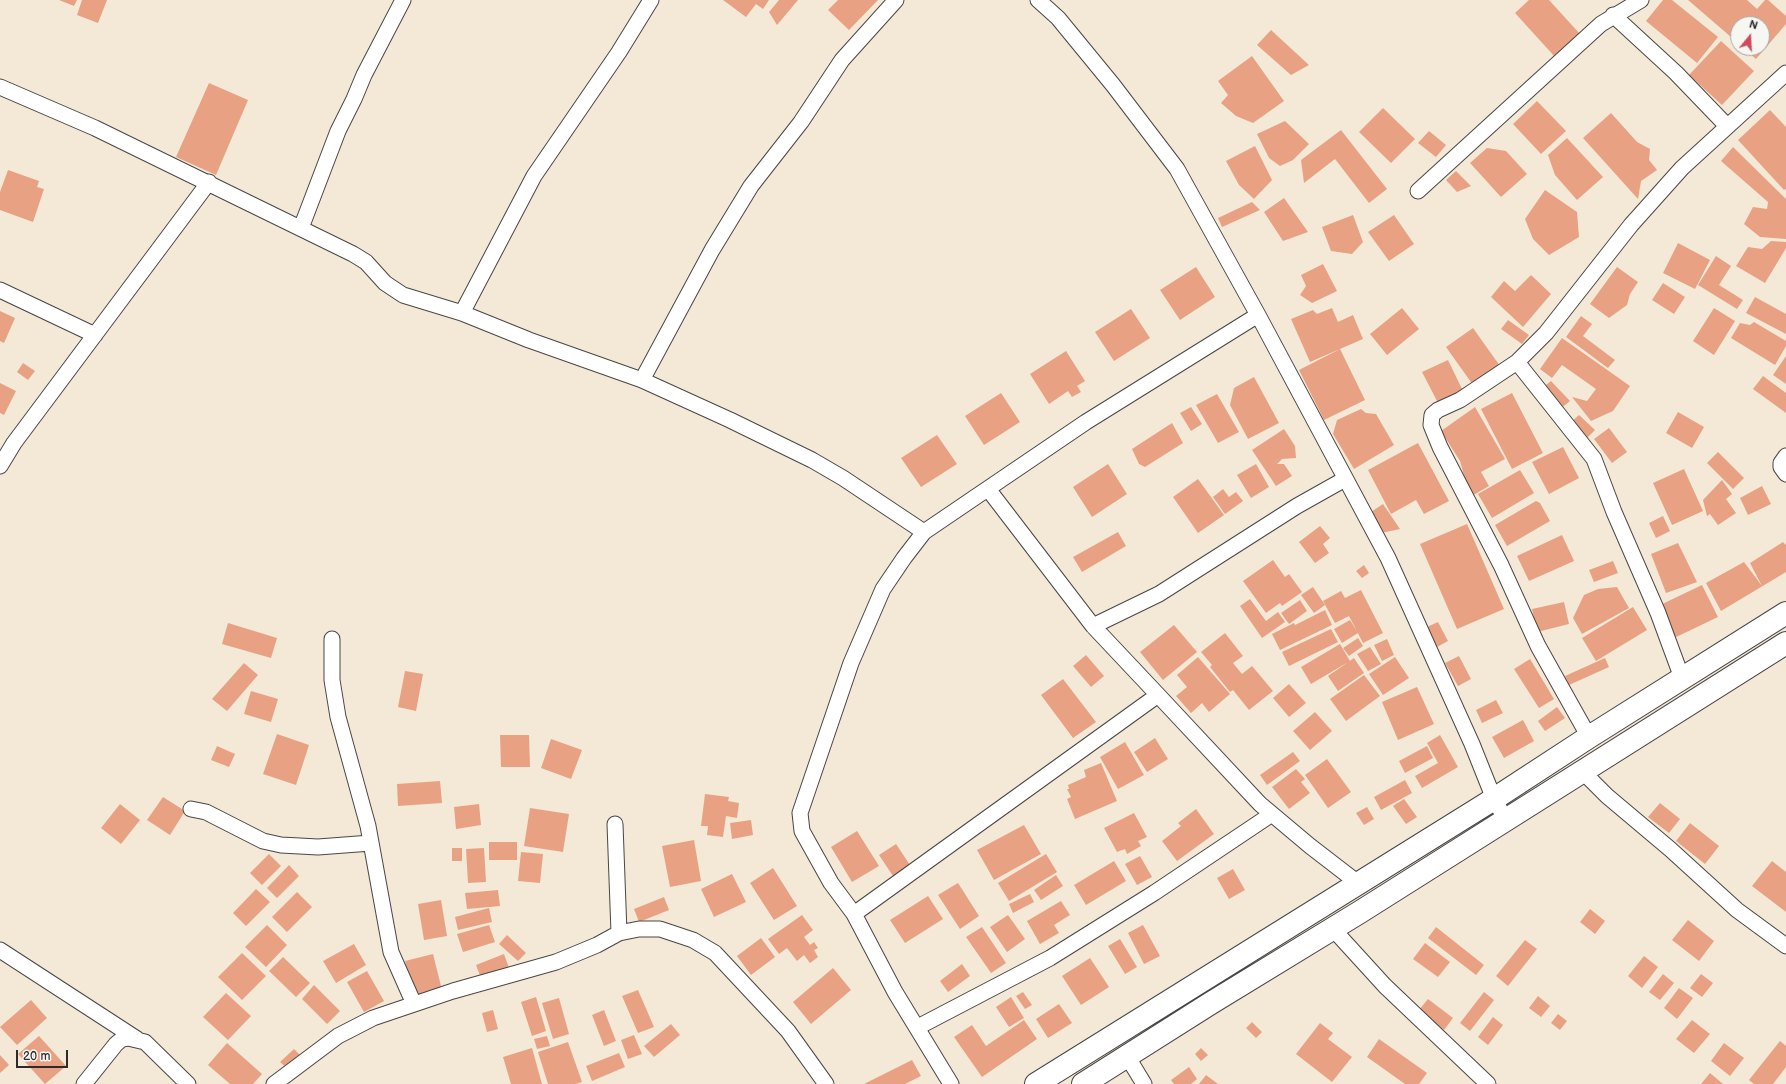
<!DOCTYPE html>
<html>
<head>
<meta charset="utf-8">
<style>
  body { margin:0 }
  #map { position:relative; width:1786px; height:1084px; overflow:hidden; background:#f4e8d6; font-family:"Balsamiq Sans",sans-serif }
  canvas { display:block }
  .north { position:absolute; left:1730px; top:16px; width:40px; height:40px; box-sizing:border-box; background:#f6f6f2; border:1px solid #a5a5a2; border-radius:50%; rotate:18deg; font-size:11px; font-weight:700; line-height:16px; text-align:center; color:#2b2b2b }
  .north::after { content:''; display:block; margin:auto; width:14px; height:18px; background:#d1495b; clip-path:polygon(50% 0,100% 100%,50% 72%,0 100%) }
  .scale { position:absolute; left:16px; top:1050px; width:52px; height:18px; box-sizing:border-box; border:2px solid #2b2b2b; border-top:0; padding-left:5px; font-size:12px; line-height:14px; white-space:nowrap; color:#2b2b2b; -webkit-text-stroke:3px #f6f6f2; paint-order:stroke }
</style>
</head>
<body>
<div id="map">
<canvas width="1786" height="1084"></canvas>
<div class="north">N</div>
<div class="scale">20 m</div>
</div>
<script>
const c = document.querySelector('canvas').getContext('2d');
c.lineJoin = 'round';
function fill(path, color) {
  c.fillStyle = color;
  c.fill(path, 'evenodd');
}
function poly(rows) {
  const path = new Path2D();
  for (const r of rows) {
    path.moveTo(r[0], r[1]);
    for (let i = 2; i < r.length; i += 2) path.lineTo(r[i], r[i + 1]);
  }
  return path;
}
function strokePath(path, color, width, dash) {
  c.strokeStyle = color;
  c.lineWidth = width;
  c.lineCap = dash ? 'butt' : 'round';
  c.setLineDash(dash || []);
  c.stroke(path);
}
fill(poly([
  [59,0,77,0,74,6],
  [82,0,107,0,98,23,77,15],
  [723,0,769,0,763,9,756,4,746,17],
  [779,0,798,0,777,25,769,12],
  [838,0,878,0,849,30,828,10],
  [1529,0,1549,0,1580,34,1555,57,1515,13],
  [1663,0,1672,0,1718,37,1697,63,1646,21],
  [1688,0,1747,0,1757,9,1765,0,1768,0,1786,16,1786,24,1756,59,1743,48,1762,48,1762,24,1738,24,1738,43],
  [1271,30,1309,65,1291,75,1257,45],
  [1721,41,1754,71,1722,105,1689,75],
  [1252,56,1284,101,1253,123,1236,116,1221,103,1228,95,1218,81],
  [209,83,248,100,216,175,176,157],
  [1537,101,1566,131,1541,154,1513,124],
  [1383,108,1415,139,1391,163,1359,132],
  [1770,110,1786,127,1786,189,1784,190,1738,140],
  [1611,113,1637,142,1650,149,1649,160,1657,170,1641,181,1638,199,1583,138],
  [1285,121,1309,144,1293,160,1280,166,1269,158,1257,134],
  [1341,130,1387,189,1369,203,1335,159,1304,183,1301,160],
  [1429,131,1446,145,1436,157,1418,143],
  [1567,138,1603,177,1577,200,1555,175,1548,155],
  [1255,146,1272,180,1254,199,1239,185,1226,161],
  [1733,147,1786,199,1786,239,1760,237,1744,224,1753,207,1767,209,1768,202,1721,161],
  [1487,148,1506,151,1527,174,1501,197,1470,163],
  [8,170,39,181,37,187,44,189,33,222,0,210,0,192],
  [1456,171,1471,186,1457,192,1446,180],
  [1545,190,1577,212,1579,237,1549,255,1533,239,1525,219],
  [1284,198,1308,232,1283,241,1264,212],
  [1252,202,1260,210,1222,227,1218,218],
  [1353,215,1363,242,1352,254,1331,251,1322,227],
  [1394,215,1414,244,1389,261,1368,232],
  [1771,241,1786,242,1786,248,1765,283,1736,266,1748,247,1762,249],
  [1678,243,1710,260,1695,289,1663,273],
  [1716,256,1731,266,1719,285,1743,300,1737,309,1698,285],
  [1323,264,1337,291,1312,303,1300,295,1306,286,1301,275],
  [1196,267,1215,297,1180,320,1160,290],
  [1617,267,1638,282,1630,294,1627,305,1609,318,1590,304],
  [1531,275,1551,294,1523,327,1491,297,1504,281,1515,291],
  [1663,283,1685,297,1674,314,1652,300],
  [1755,297,1786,314,1786,334,1746,313],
  [1332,308,1338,322,1353,315,1363,339,1310,362,1291,319,1313,310,1317,314],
  [1402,308,1419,329,1387,355,1370,334],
  [1714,308,1735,321,1714,355,1693,341],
  [1131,309,1150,338,1114,361,1095,332],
  [0,311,15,318,4,343,0,341],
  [1581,316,1592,324,1583,336,1615,360,1608,368,1566,337],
  [1508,320,1529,335,1522,344,1501,329],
  [1754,322,1786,341,1786,346,1775,365,1731,338,1740,323,1750,325],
  [1473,328,1500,366,1473,385,1446,347],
  [1562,338,1630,386,1613,411,1591,421,1572,397,1587,401,1596,389,1562,365,1552,378,1540,369],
  [1340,349,1365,400,1324,420,1299,370],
  [1066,351,1085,381,1077,386,1081,392,1072,397,1068,391,1049,404,1030,374],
  [1786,356,1786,384,1773,375],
  [1448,360,1463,391,1438,403,1422,372],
  [23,363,35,371,28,380,17,372],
  [1763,376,1786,393,1786,413,1753,389],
  [1254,377,1279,423,1248,439,1230,405,1234,388],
  [1551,381,1570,401,1560,409,1541,389],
  [0,383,16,391,4,415,0,413],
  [1001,393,1020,422,984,445,965,416],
  [1512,393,1543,453,1512,469,1481,409],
  [1217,394,1239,432,1218,443,1196,405],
  [1191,407,1202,424,1191,431,1180,413],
  [1475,407,1505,459,1481,472,1489,486,1470,497,1460,461,1441,431],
  [1361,409,1366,413,1376,414,1394,445,1354,469,1333,434,1337,420],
  [1678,412,1704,427,1692,448,1666,433],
  [1579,415,1595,430,1586,439,1570,423],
  [1172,423,1183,443,1145,467,1139,464,1132,449],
  [1609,428,1627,452,1612,463,1594,439],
  [1284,429,1295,446,1296,458,1282,459,1277,464,1284,464,1292,476,1276,486,1252,450],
  [937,435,957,464,921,487,901,458],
  [1418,443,1449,501,1424,514,1416,500,1391,514,1368,470],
  [1563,447,1579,478,1549,494,1532,462],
  [1718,452,1744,478,1733,489,1707,463],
  [1108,464,1127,494,1092,517,1073,487],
  [1256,464,1269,487,1251,498,1237,475],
  [1684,469,1703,511,1672,525,1653,483],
  [1520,470,1534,493,1492,518,1478,494],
  [1198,479,1224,515,1198,533,1173,497],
  [1722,480,1732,494,1726,499,1736,513,1718,525,1710,514,1707,516,1703,500],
  [1762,486,1771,504,1748,515,1740,498],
  [1223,489,1229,497,1236,492,1243,501,1225,514,1213,497],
  [1536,501,1540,503,1550,521,1507,546,1495,525],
  [1383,504,1400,529,1381,533,1368,514],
  [1663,516,1670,531,1656,538,1649,523],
  [1467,524,1504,609,1457,629,1420,544],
  [1320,526,1330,538,1323,544,1329,553,1315,563,1299,542],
  [1118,532,1126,546,1082,572,1073,557],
  [1562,535,1574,561,1529,581,1517,556],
  [1783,542,1786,545,1786,572,1721,611,1706,583,1744,562,1762,586,1750,563],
  [1678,543,1697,582,1666,593,1651,554],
  [1273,560,1285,577,1289,574,1302,592,1282,606,1280,603,1266,613,1243,581],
  [1613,561,1618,573,1594,582,1589,570],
  [1364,565,1369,573,1362,578,1356,571],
  [1702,585,1718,617,1674,638,1658,606],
  [1313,587,1325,605,1314,613,1301,595],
  [1617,587,1629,608,1582,634,1573,618,1584,595,1598,589],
  [1361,590,1383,633,1363,643,1349,616,1335,623,1323,601,1341,591,1345,598],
  [1250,599,1266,621,1278,612,1285,622,1262,638,1240,606],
  [1300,600,1307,611,1289,624,1281,613],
  [1564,602,1569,624,1537,632,1532,609],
  [1633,607,1647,630,1596,661,1582,638],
  [1325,610,1332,625,1280,650,1272,634,1294,623,1295,625],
  [1350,620,1358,633,1342,643,1334,629],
  [1438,622,1448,641,1437,647,1427,627],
  [228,623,277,638,271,658,222,644],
  [1174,625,1197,652,1163,680,1140,652],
  [1331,629,1338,642,1289,666,1282,652],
  [1225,633,1243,656,1233,663,1242,674,1252,666,1273,691,1249,710,1233,690,1230,692,1210,667,1212,665,1201,652],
  [1358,638,1363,646,1349,656,1343,648],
  [1387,639,1394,655,1382,661,1374,645],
  [1340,644,1350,661,1311,684,1301,667],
  [1370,647,1381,664,1368,671,1357,654],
  [1086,655,1104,676,1091,687,1073,666],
  [1459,656,1471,679,1458,686,1445,663],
  [1198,657,1230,694,1209,712,1202,703,1191,713,1176,696,1187,687,1177,675],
  [1395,657,1409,678,1383,695,1369,674],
  [1354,658,1364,673,1338,691,1328,676],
  [1605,658,1609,667,1569,685,1565,676],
  [1530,659,1554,699,1539,708,1514,669],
  [244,663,258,675,227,711,212,699],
  [405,671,423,674,416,711,398,707],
  [1364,675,1380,696,1346,721,1330,699],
  [1063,679,1096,722,1073,738,1041,695],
  [1289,684,1306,703,1289,717,1273,698],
  [1417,687,1434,724,1398,740,1382,702],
  [251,691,278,699,271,722,244,714],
  [1496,700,1503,713,1482,723,1476,710],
  [1557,707,1565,718,1545,731,1538,721],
  [1315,712,1332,731,1310,750,1293,731],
  [1523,720,1534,741,1504,758,1492,737],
  [277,734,309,745,296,785,263,774],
  [500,735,529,735,530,767,501,767],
  [1440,735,1458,767,1422,788,1415,776,1438,763,1427,743],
  [1155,738,1168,759,1147,772,1134,752],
  [551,739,582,750,571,779,541,768],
  [1125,742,1144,775,1118,789,1100,757],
  [217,746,235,754,229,767,211,760],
  [1427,746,1433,758,1405,773,1399,761],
  [1293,752,1300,761,1267,785,1260,775],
  [1327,759,1351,792,1328,808,1305,775],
  [1101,763,1117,801,1075,819,1067,799,1071,797,1067,789,1069,789,1068,785,1086,777,1084,770],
  [1296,769,1305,779,1301,782,1310,793,1289,809,1272,787],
  [1405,780,1412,793,1381,810,1374,797],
  [440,781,442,803,398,806,397,784],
  [705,794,729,797,728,801,739,803,737,818,726,816,723,837,707,835,708,826,701,826],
  [163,797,185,811,170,835,147,820],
  [1404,799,1417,817,1406,824,1393,806],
  [1660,803,1680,819,1669,833,1648,817],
  [120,804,140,820,121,844,101,828],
  [479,804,481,825,456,829,454,807],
  [1367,807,1374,819,1364,825,1356,813],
  [530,808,569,814,563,852,524,846],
  [1196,809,1214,834,1177,861,1162,841,1181,826,1178,823],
  [1134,813,1147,837,1138,841,1141,846,1127,854,1125,849,1117,852,1104,828],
  [751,820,753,835,732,839,730,823],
  [1690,823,1719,846,1705,864,1676,841],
  [1024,825,1041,854,994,880,977,850],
  [857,831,879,866,852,882,831,847],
  [694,840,701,881,670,887,662,846],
  [489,842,517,842,517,860,489,860],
  [896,844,910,865,893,876,879,855],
  [452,848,462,848,462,861,452,861],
  [484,848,486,882,468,883,466,849],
  [521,852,543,854,540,883,518,881],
  [269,854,281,866,262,885,250,873],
  [1046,854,1057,872,1009,901,998,883],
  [1140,856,1152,877,1137,885,1125,864],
  [1114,861,1126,881,1086,905,1074,885],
  [1772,861,1786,872,1786,912,1752,886],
  [289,865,299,876,277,898,267,888],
  [773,868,797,906,774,920,750,883],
  [1233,869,1245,890,1229,899,1217,878],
  [732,874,746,902,714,917,701,889],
  [1056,875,1063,886,1041,900,1034,890],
  [958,883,979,916,960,929,938,895],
  [256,889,270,902,246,926,233,913],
  [498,890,500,906,467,909,465,893],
  [297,892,312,907,287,932,272,917],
  [1030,894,1034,902,1013,913,1009,904],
  [928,896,943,919,905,943,890,920],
  [664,897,669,910,639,922,634,909],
  [441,900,447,936,424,940,418,904],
  [1061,901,1070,915,1054,925,1059,933,1040,944,1027,921],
  [489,908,492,922,458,930,455,917],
  [1590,909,1605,921,1595,934,1580,922],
  [802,915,813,930,804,937,810,945,814,942,818,948,814,950,818,957,810,963,804,955,797,961,787,948,779,954,768,939],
  [1008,915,1025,939,1007,952,990,927],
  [1688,920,1714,941,1699,961,1672,940],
  [267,925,287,945,266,967,245,947],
  [489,925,495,942,463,952,457,934],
  [1143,925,1160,956,1144,964,1128,933],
  [982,927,1006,963,991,973,966,937],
  [1436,927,1484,965,1476,975,1428,938],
  [507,935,526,953,518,961,499,944],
  [761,938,775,957,751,975,737,956],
  [1120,939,1137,967,1125,974,1108,946],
  [1525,940,1537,949,1508,986,1496,976],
  [1425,943,1450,962,1438,977,1413,959],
  [354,944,366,965,336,983,323,961],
  [242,953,266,976,242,1000,218,977],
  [433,954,442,990,414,997,405,961],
  [504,954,509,968,481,978,476,965],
  [1644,956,1658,967,1642,988,1628,976],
  [283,957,310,983,296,997,269,971],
  [1090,958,1109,987,1081,1005,1062,976],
  [962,964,970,976,948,992,940,981],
  [833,968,851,990,811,1024,793,1002],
  [367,971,384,1001,364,1012,347,982],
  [1663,974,1674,983,1660,1000,1649,992],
  [1701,974,1713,983,1702,997,1690,988],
  [314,985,340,1011,327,1024,302,999],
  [1679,988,1693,998,1677,1019,1664,1008],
  [638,990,654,1027,638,1033,622,996],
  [1023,992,1032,1005,1025,1009,1016,996],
  [1484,992,1494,1000,1470,1031,1460,1023],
  [226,993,251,1016,228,1040,203,1017],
  [1538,996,1550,1006,1541,1017,1529,1008],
  [536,997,546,1031,532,1036,521,1002],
  [1011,997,1024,1018,1009,1027,996,1007],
  [559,998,569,1034,553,1039,542,1003],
  [1428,999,1453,1018,1444,1030,1419,1010],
  [31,1000,47,1018,17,1045,0,1027],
  [1059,1004,1072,1023,1048,1038,1036,1019],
  [493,1010,498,1029,487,1032,482,1013],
  [604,1010,616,1041,604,1046,592,1015],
  [1558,1014,1567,1021,1560,1030,1551,1023],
  [1493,1017,1503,1025,1488,1045,1478,1037],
  [1024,1020,1037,1039,982,1077,954,1037,972,1025,986,1046],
  [1692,1020,1710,1034,1694,1053,1676,1039],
  [1252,1022,1262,1032,1256,1038,1246,1028],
  [1320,1023,1333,1033,1328,1039,1352,1057,1332,1082,1296,1054],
  [671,1024,680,1035,654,1057,644,1046],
  [634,1035,642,1054,628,1059,621,1040],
  [39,1036,66,1066,45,1084,18,1054],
  [547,1036,550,1046,537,1049,534,1039],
  [1379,1039,1427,1073,1419,1084,1405,1084,1367,1057],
  [1780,1041,1786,1046,1786,1067,1773,1084,1754,1084,1749,1080],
  [568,1042,582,1082,575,1084,548,1084,538,1052],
  [227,1043,262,1074,253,1084,230,1084,208,1065],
  [1724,1043,1744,1058,1730,1076,1711,1061],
  [532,1048,542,1084,511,1084,503,1057],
  [1201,1048,1208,1055,1201,1061,1195,1054],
  [294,1049,301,1056,288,1069,280,1062],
  [619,1053,625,1067,592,1081,586,1066],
  [0,1055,9,1065,0,1073],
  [912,1060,921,1076,905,1084,864,1084],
  [1189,1067,1197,1079,1191,1084,1174,1084,1171,1080],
  [1710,1073,1723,1084,1701,1084],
  [1206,1075,1218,1084,1199,1084]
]), '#e8a283');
const minor = poly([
  [1038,0,1058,18,1113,85,1177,169,1258,315,1388,558,1472,744,1494,799,1506,820],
  [1613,15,1676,73,1727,126],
  [0,87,95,128,353,254,366,262,385,283,403,295,462,313,529,340,642,380,730,420,812,460,843,478,924,532],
  [1418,191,1601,24,1641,0],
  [301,228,338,131,354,99,364,75,403,0],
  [0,290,95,335],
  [462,313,534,176,619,52,651,0],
  [1517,362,1594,459,1614,512,1658,613,1682,678],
  [642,380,712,250,751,186,801,122,842,60,896,0],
  [1786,456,1781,463,1781,467,1786,474],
  [0,466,14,443,209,182],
  [988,489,1093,626,1158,695,1260,804,1310,846,1358,883],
  [1093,626,1159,594,1297,506,1345,479],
  [332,639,332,680,338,717,368,826,391,952,414,1004],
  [1589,737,1538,646,1501,565,1440,447,1431,425,1432,415,1438,410,1460,400,1517,362,1546,333,1631,225,1682,168,1786,73],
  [1582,771,1607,796,1670,849,1737,910,1786,946],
  [191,809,206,812,263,841,281,845,318,847,371,843],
  [615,824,619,933],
  [854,914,1158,695],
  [1333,929,1385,986,1488,1084],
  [0,950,137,1039],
  [918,1027,1050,958,1154,893,1272,814],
  [1127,1056,1144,1084],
  [84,1084,116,1044,122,1039,128,1038,145,1042,188,1084],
  [274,1084,338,1036,373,1018,453,991,556,962,597,945,619,933,639,929,660,929,693,940,715,953,788,1031,826,1084],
  [951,1084,895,992,854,914,831,883,802,831,800,813,851,663,883,589,904,558,924,532,1086,422,1258,315]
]);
const primary = poly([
  [1036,1084,1494,799,1589,737,1786,613],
  [1083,1084,1211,1003,1360,912,1786,643]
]);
strokePath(minor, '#494745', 17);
strokePath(primary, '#494745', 24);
strokePath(minor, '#fff', 15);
strokePath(primary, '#fff', 22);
</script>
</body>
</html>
